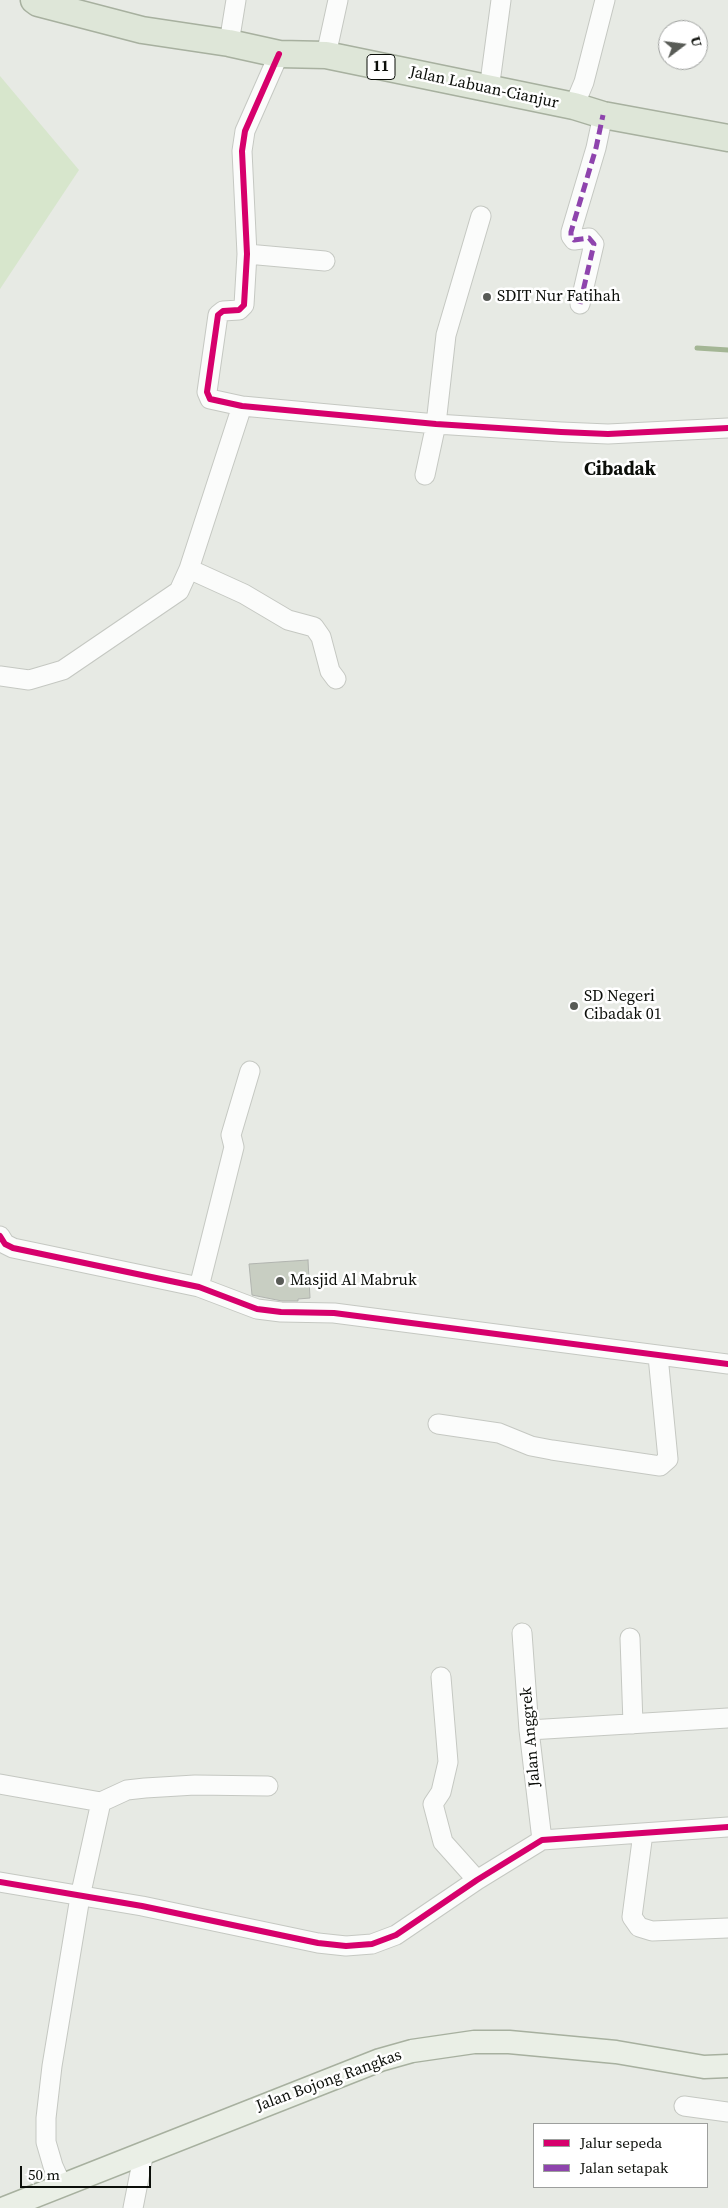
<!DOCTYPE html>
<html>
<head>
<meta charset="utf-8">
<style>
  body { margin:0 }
  #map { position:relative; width:728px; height:2208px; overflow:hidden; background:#e7eae4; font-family:"Source Serif 4",serif }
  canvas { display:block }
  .legend { position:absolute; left:533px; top:2123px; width:175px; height:65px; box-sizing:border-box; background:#fff; border:1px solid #9d9f9d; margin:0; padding:6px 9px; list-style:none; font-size:15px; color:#0b0e09 }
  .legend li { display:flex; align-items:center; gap:10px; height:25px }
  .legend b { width:25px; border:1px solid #9d9f9d }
  .north { position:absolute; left:658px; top:20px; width:50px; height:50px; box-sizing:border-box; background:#fff; border:1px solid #9d9f9d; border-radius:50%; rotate:75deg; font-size:14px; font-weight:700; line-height:20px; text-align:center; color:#0b0e09 }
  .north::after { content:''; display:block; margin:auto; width:18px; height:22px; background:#585b56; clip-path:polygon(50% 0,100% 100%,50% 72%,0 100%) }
  .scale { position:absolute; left:20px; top:2166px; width:131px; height:22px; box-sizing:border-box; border:2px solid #0b0e09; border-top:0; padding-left:6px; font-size:15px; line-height:18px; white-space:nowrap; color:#0b0e09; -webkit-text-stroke:4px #fff; paint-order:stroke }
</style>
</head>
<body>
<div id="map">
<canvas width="728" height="2208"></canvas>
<ul class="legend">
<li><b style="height:6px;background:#d6006c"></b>Jalur sepeda</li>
<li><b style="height:6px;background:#8e44ad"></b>Jalan setapak</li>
</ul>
<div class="north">U</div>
<div class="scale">50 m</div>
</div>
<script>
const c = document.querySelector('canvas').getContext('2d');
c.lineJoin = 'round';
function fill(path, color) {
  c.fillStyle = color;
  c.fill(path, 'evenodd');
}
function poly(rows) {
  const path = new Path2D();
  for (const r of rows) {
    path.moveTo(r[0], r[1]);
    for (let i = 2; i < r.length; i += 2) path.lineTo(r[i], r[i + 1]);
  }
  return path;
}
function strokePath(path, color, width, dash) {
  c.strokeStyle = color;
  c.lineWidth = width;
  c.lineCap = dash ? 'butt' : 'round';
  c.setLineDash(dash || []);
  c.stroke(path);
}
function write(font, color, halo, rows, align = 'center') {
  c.font = font + ' "Source Serif 4",serif';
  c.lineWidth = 5;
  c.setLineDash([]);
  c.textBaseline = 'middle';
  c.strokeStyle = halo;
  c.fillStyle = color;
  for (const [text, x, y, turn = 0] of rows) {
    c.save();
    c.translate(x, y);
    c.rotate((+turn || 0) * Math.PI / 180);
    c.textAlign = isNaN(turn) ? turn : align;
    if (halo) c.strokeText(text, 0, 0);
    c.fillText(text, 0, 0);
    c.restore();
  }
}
fill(poly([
  [0,76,79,170,0,289]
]), '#d7e6cc');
strokePath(poly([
  [697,348,728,350]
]), '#a4b695', 5);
const building = poly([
  [308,1260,310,1298,298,1299,298,1301,282,1301,252,1295,249,1264,308,1260]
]);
fill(building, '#c8cec2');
strokePath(building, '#b1b4af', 1);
const minor = poly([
  [229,43,236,0],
  [279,54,245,131,242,151,247,254,244,305,239,310,223,311,218,315,207,392,210,399,242,406,436,424,561,432,608,434,728,428],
  [326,55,338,0],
  [489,90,501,0],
  [574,106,584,82,605,0],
  [247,254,325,261],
  [580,304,594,244,589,238,574,240,571,236,571,232,596,148,603,115],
  [425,475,436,424,446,335,481,216],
  [189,569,244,594,288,620,314,627,321,637,330,671,336,679],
  [0,676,29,680,63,670,179,591,189,569,242,406],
  [0,1236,5,1244,13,1248,199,1287,257,1309,281,1312,334,1313,728,1364],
  [199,1287,234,1147,231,1135,250,1071],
  [438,1424,499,1433,531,1446,552,1450,660,1466,668,1459,658,1356],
  [522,1633,529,1730,542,1840],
  [630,1638,633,1724],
  [441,1677,448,1762,441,1792,433,1804,443,1842,477,1880],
  [529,1730,728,1718],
  [0,1784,101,1802,80,1897,52,2066,46,2118,46,2142,53,2166,62,2186],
  [101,1802,127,1790,145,1788,195,1785,268,1786],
  [643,1833,632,1917,639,1927,652,1931,728,1928],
  [0,1882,142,1906,318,1943,346,1946,372,1944,396,1935,477,1880,542,1840,728,1827],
  [684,2106,728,2112],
  [133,2208,144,2152]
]);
const major = poly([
  [5,2208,380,2060,412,2051,474,2042,509,2042,616,2052,704,2067,728,2066]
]);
const highway = poly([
  [34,0,38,3,142,30,229,43,279,54,326,55,574,106,603,115,728,138]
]);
strokePath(minor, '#c5c8c2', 21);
strokePath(major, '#a7b09f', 25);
strokePath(highway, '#a7b09f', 29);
strokePath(minor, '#fbfcfb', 19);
strokePath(major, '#eaefe6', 22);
strokePath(highway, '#dee6d8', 26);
strokePath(poly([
  [580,304,594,244,589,238,574,240,571,236,571,232,596,148,603,115]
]), '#8e44ad', 5, [10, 5]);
strokePath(poly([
  [279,54,245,131,242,151,247,254,244,305,239,310,223,311,218,315,207,392,210,399,242,406,436,424,561,432,608,434,728,428],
  [0,1236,5,1244,13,1248,199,1287,257,1309,281,1312,334,1313,728,1364],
  [0,1882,142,1906,318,1943,346,1946,372,1944,396,1935,477,1880,542,1840,728,1827]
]), '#d6006c', 6);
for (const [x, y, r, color] of [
  [487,297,5,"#585b56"],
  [574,1006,5,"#585b56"],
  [280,1281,5,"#585b56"]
]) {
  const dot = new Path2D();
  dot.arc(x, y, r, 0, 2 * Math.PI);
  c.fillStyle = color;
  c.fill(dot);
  strokePath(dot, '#fff', 2);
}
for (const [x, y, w] of [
  [381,67,28]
]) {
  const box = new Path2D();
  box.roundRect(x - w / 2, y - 12.5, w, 25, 4);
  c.fillStyle = '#fff';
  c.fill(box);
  strokePath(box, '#0b0e09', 1);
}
write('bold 15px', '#0b0e09', null, [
  ["11",381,67]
]);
write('16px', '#0b0e09', '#fff', [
  ["Jalan Labuan-Cianjur",484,88,12],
  ["Jalan Anggrek",531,1737,-95],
  ["Jalan Bojong Rangkas",329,2081,-20]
]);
write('16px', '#0b0e09', '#fff', [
  ["SDIT Nur Fatihah",497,297],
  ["SD Negeri",584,997],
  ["Cibadak 01",584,1015],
  ["Masjid Al Mabruk",290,1281]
], 'left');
write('bold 19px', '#0b0e09', '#fff', [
  ["Cibadak",620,470]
]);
</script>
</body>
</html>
